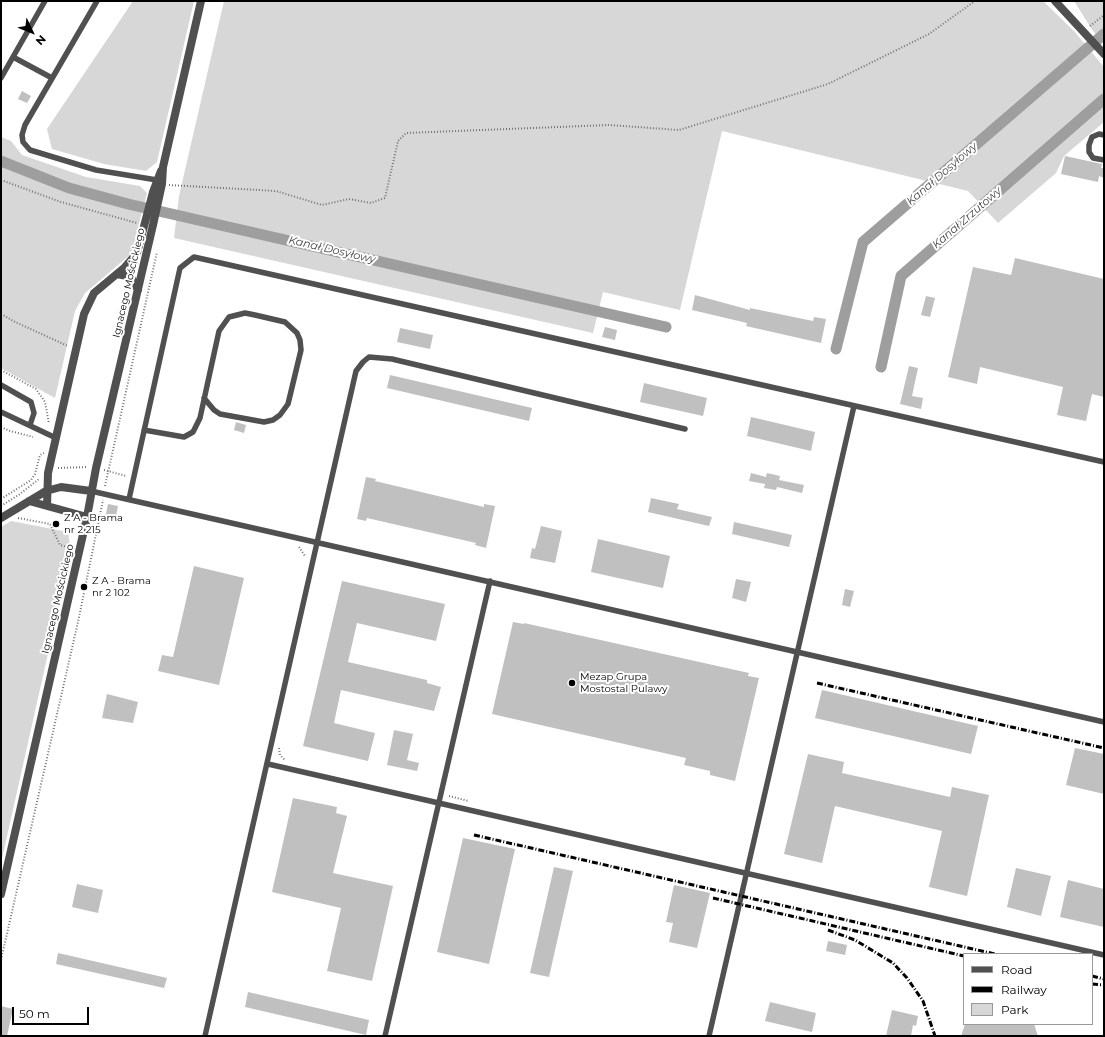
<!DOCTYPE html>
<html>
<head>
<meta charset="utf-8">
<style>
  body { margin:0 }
  #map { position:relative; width:1105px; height:1037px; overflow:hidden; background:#fff; font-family:Montserrat,sans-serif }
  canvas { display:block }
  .frame { position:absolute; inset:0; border:2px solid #000; pointer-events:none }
  .legend { position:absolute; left:963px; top:953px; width:130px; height:72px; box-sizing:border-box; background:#fff; border:1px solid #999; margin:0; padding:5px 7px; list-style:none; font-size:12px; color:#000 }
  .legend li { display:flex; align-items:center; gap:8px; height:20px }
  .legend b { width:20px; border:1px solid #999 }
  .north { position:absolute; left:12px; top:12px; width:40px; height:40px; -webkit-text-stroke:3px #fff; paint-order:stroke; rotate:133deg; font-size:11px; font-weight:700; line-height:16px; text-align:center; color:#000 }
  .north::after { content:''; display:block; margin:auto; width:14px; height:18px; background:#000; clip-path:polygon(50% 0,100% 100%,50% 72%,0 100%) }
  .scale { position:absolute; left:12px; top:1007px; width:77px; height:18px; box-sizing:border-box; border:2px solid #000; border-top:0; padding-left:5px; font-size:12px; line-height:14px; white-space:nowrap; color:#000; -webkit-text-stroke:3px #fff; paint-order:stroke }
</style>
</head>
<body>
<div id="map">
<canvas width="1105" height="1037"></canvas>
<div class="frame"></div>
<ul class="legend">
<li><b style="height:5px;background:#505050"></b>Road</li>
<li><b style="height:5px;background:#000"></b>Railway</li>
<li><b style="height:11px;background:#d7d7d7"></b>Park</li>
</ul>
<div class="north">N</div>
<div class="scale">50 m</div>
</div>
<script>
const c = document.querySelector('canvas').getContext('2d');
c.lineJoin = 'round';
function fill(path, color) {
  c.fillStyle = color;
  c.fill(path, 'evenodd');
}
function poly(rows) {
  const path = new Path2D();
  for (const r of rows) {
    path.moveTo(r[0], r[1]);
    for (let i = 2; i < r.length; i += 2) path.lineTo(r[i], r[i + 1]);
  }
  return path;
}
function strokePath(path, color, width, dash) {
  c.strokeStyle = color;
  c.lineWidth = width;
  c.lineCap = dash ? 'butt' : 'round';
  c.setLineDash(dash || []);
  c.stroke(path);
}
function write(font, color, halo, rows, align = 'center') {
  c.font = font + ' Montserrat,sans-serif';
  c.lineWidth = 4;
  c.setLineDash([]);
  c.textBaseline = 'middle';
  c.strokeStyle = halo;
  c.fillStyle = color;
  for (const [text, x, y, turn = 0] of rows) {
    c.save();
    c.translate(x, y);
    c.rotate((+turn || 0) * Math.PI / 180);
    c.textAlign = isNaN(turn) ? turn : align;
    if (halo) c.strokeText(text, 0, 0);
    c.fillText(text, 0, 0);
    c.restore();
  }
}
fill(poly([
  [133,1,194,1,157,162,146,171,104,164,52,149,47,129],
  [224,1,1043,1,1074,31,1104,67,1104,122,1064,156,1056,173,998,223,968,191,722,131,680,310,603,292,593,333,174,238,179,196],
  [1074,1,1104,1,1104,44,1093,31],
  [1,137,11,141,22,155,86,177,140,186,147,193,138,227,138,241,131,254,85,293,75,311,55,398,1,368],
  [11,521,68,532,71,551,1,863,1,527]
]), '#d7d7d7');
strokePath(poly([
  [1,161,69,188,128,204,666,327],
  [836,349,863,242,1104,34],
  [881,367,901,276,1104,99]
]), '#9e9e9e', 11);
fill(poly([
  [22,91,31,96,27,103,18,99],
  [1065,156,1102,164,1101,168,1104,168,1104,178,1099,176,1098,182,1061,174],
  [1015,258,1104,279,1104,397,1092,394,1086,421,1057,415,1063,387,980,367,977,384,948,377,973,267,1011,275],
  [695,295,750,310,750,308,813,321,814,317,826,319,821,343,746,326,747,323,692,310],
  [926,296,935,298,930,317,921,315],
  [605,327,617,330,615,340,602,337],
  [400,328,433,335,430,349,397,342],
  [909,366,918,368,912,396,923,398,921,409,900,404],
  [390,375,532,408,529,421,387,388],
  [644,383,707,398,703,416,640,402],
  [751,417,815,432,811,451,747,436],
  [236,422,246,425,244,433,234,430],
  [751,473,766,477,767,473,780,476,779,480,804,485,802,493,777,487,776,490,764,488,765,484,749,481],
  [366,477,376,479,375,481,484,507,484,504,495,506,486,548,475,545,476,543,367,518,366,521,357,519],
  [651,498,679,504,677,509,712,517,709,526,648,512],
  [108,504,118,506,115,521,105,519],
  [734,522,792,535,789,547,732,534],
  [541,526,562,531,555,563,530,558,532,548,535,549],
  [598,539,670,556,663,588,591,572],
  [194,566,244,578,219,685,158,671,162,655,173,657],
  [736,579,751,582,746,602,732,598],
  [342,581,445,604,436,641,357,623,348,662,427,680,427,683,441,687,434,711,341,690,334,723,375,733,368,761,303,746],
  [845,589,854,591,850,607,842,605],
  [513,622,524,624,524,623,749,673,748,676,759,678,735,781,710,775,710,771,684,765,686,758,492,714],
  [822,690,978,726,971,754,815,718],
  [107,694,138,702,133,723,102,718],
  [394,730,413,734,407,760,419,763,417,771,387,765],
  [1075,748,1104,754,1104,794,1066,785],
  [808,754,844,762,842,773,950,797,952,787,989,795,967,896,929,887,942,831,835,806,822,863,784,854],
  [293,798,337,807,336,813,347,816,333,873,393,886,372,981,327,971,341,908,272,892],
  [463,838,515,849,489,964,437,952],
  [554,867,573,871,549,977,530,973],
  [1016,868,1051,876,1041,916,1007,907],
  [1068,880,1104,889,1104,927,1060,917],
  [77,884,103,890,98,913,72,907],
  [674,885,710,893,697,948,669,942,673,923,666,922],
  [828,941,847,945,845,955,826,951],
  [58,953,167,978,164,988,56,964],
  [248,992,369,1020,366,1035,245,1007],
  [770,1002,816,1013,812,1032,765,1021],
  [1,1006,13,1009,7,1036,1,1036],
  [892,1010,918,1016,916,1026,913,1025,911,1036,886,1036],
  [965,1024,1034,1024,1038,1036,961,1036]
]), '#c0c0c0');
strokePath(poly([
  [1090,26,1104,15],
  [1,180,61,202,137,223],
  [169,185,276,191,322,205,349,199,371,203,385,198,398,141,406,133,609,125,679,130,828,84,929,34,975,1],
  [1,314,15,322,68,346],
  [1,370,36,389,45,402,49,424],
  [1,427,10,431,33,437],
  [58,468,88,467],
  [104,470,126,476],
  [105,486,157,252],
  [1,499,31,480,35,474,40,455,44,453],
  [1,506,20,494,39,479],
  [18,518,50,524,60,545,71,548],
  [299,547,305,556],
  [279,748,280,755,285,760],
  [449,796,468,801],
  [1,960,78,622,103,500]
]), '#727272', 2, [1, 2]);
strokePath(poly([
  [97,1,25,125,22,135,23,142,30,150,96,170,157,180],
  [13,57,52,78],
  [1,78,45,1],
  [1104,135,1099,134,1092,137,1089,145,1089,152,1093,158,1104,160],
  [1,385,31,402,34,413,30,425],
  [1,412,56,438],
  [144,430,184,437,193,432,200,418,219,331,229,317,245,313,255,315,285,322,297,333,300,340,301,350,288,404,280,415,273,420,264,422,220,414,214,410,204,398],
  [91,491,1104,722],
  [129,499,180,268,194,257,1104,462],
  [268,764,1104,955],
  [205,1036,356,371,363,362,369,357,392,359,685,429],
  [385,1036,490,581],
  [709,1036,854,406]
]), '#505050', 5.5);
strokePath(poly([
  [1055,1,1104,54],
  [117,274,127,276,132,279,138,290],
  [29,501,87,517],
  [47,506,48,473,84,314,94,293,124,268,137,253,153,192,161,171],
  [1,518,46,491,61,487,91,491],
  [1,894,87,517,96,468,153,225,162,184,163,167,201,1]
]), '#505050', 8);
strokePath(poly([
  [817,683,1104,748],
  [474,835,995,954],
  [713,898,964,956],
  [828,930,855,940,893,963,907,978,923,1001,935,1036],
  [1092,976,1104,979],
  [1092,984,1104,985]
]), '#000', 3, [6, 2, 1, 2]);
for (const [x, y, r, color] of [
  [56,524,4,"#000"],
  [84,587,4,"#000"],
  [572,683,4,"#000"]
]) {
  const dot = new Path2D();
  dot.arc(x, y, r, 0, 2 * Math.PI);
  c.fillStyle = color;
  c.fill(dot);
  strokePath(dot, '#fff', 1.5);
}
write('10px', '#000', '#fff', [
  ["Ignacego Mościckiego",129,283,-77],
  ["Ignacego Mościckiego",58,599,-77]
]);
write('10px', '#000', '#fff', [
  ["Z A - Brama",64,518],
  ["nr 2 215",64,530],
  ["Z A - Brama",92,581],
  ["nr 2 102",92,593],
  ["Mezap Grupa",580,677],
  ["Mostostal Pulawy",580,689]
], 'left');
write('italic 11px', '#3f3f3f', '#fff', [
  ["Kanał Dosyłowy",942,174,-41],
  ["Kanał Zrzutowy",967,218,-41],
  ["Kanał Dosyłowy",332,250,13]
]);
</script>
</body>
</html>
